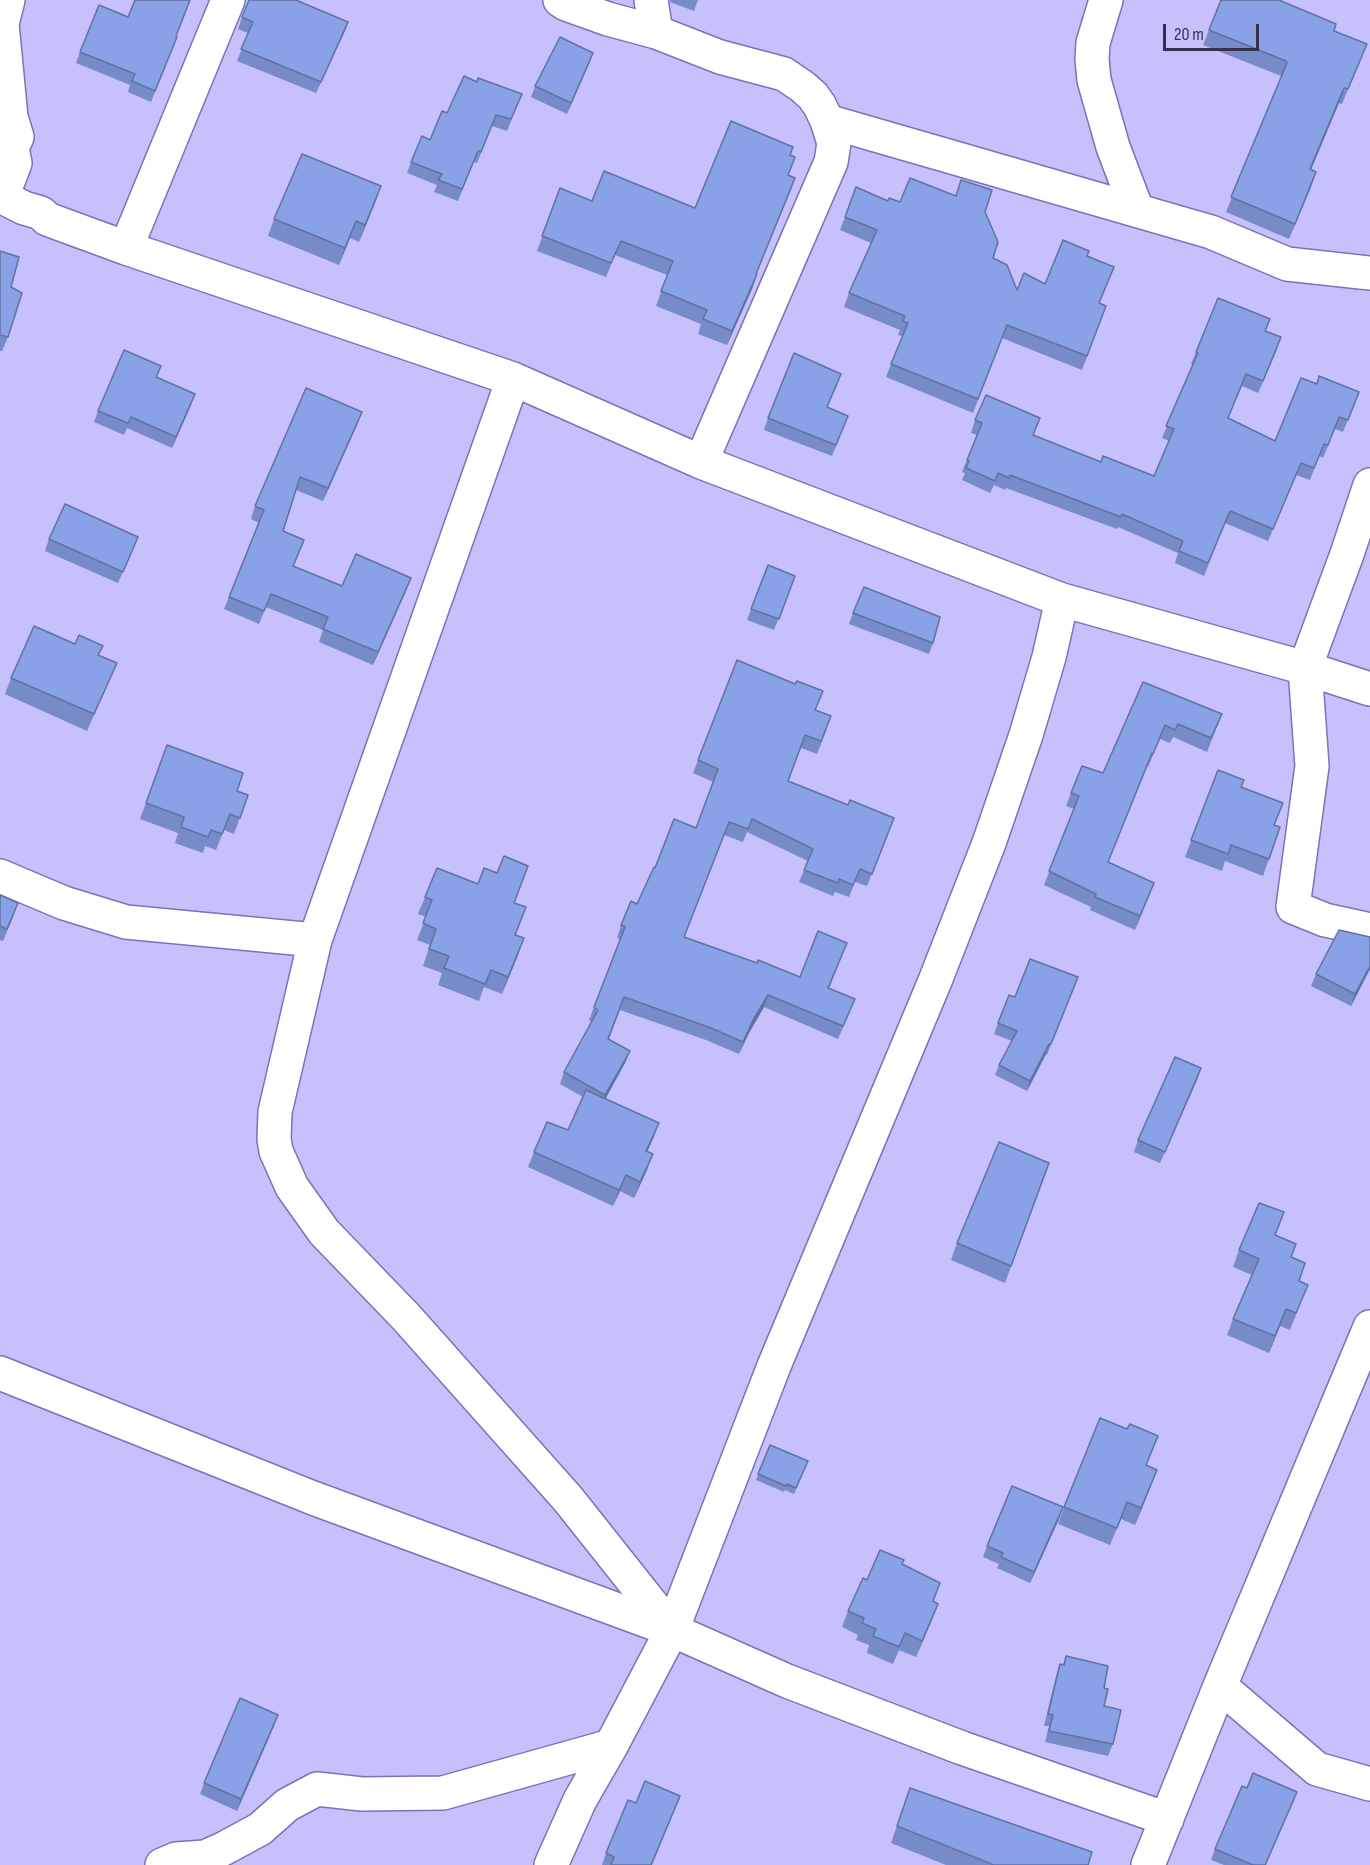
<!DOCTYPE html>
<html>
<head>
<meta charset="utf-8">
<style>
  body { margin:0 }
  #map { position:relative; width:1370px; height:1865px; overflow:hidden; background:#c6c0fd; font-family:"Sofia Sans Condensed",sans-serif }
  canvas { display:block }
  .scale { position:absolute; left:1163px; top:24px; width:96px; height:27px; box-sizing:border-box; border:3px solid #34304e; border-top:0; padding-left:8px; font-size:18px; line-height:21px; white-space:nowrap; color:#34304e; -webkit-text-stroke:4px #c6c0fd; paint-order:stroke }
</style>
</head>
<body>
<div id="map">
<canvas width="1370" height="1865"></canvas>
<div class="scale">20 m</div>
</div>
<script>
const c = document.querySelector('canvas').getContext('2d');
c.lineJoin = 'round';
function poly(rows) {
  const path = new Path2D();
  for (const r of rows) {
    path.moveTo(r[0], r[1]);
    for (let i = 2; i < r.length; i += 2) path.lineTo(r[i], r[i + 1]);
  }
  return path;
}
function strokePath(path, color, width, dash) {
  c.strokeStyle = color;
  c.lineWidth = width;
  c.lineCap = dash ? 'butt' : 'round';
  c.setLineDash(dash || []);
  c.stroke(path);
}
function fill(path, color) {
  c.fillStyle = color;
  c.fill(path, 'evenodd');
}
const minor = poly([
  [8,0,2,24,11,117,17,137,12,148,15,163,2,197,24,208,41,213,47,219,126,248,513,379,701,462,1062,600,1305,668,1370,689],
  [560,0,566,4,608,19,656,32],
  [651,0,656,32,720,57,784,74,803,87,813,96,820,106,827,121,834,143,831,162,701,462],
  [1106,0,1093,43,1092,59,1094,80,1113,147,1137,210],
  [827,121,1211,232,1287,264,1370,273],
  [126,248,228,0],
  [513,379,315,940,275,1112,274,1139,276,1151,292,1187,324,1232,406,1317,568,1499,672,1630,787,1681,962,1748,1167,1819],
  [1370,485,1347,554,1305,668,1312,766,1293,907,1325,920,1370,930],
  [0,876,64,903,126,922,315,940],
  [0,1373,313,1498,672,1630],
  [1220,1686,1317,1769,1370,1784],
  [162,1865,176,1859,205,1857,223,1849,260,1829,287,1805,317,1789,362,1794,443,1793,611,1746],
  [551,1865,580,1800,611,1746,672,1630,774,1366,935,981,989,843,1026,735,1049,657,1062,600],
  [1148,1865,1220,1686,1370,1327]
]);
strokePath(minor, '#7b72b7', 36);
strokePath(minor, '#fff', 33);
fill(poly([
  [670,0,698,0,694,11,670,2],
  [242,17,348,22,344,33,316,93,237,61,248,33,238,29],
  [1209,30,1334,31,1367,44,1342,104,1339,103,1311,169,1311,187,1289,239,1226,212,1281,77,1281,76,1203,45],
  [176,36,177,37,173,48,151,102,128,92,130,85,76,63,80,52],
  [593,53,567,114,531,97,535,86],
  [477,82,522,94,507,131,492,126,477,163,474,162,458,201,434,192,437,185,407,173,411,162,430,140,447,113],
  [790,155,788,175,795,178,756,274,757,274,752,289,727,345,698,334,701,324,656,306,667,275,615,255,606,277,537,251,560,188,592,201,695,208],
  [856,187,888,201,985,212,993,258,1017,290,1045,284,1087,256,1109,280,1099,303,1106,306,1082,370,1002,338,973,413,886,377,902,336,898,335,900,330,844,307,849,293,871,243,840,230],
  [375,203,359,242,350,238,339,265,268,236,274,219],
  [0,251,11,287,8,337,2,351,0,351],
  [1266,331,1277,350,1258,393,1242,386,1228,418,1275,441,1317,384,1359,392,1343,432,1335,429,1323,458,1319,456,1310,480,1296,475,1268,541,1225,523,1204,576,1175,563,1178,553,1118,527,1117,529,1006,488,1005,490,994,485,990,493,962,480,965,473,962,472,977,435,971,433,975,420,1034,435,1101,462,1154,476,1169,441,1162,438,1193,365,1191,364,1196,352],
  [161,366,157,377,191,405,172,448,127,428,124,435,94,422,98,411],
  [837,385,827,408,848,416,832,456,764,430,768,418],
  [357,425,323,501,296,490,283,531,304,540,294,566,342,586,406,591,373,665,319,642,323,630,266,607,259,624,224,609,259,523,251,519,255,506],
  [138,537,118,583,45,551,49,539],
  [768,565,795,576,774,630,747,620],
  [853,613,933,643,929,654,849,624],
  [75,644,103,646,99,655,117,663,110,679,87,731,5,694,11,678],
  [737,660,815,710,827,729,817,754,801,748,788,781,848,805,894,818,867,886,855,882,849,897,835,892,833,896,799,882,808,861,747,832,743,842,724,835,684,937,757,963,800,977,842,955,829,989,850,1012,838,1039,764,1007,749,1033,739,1054,706,1040,620,1010,609,1039,630,1051,625,1063,605,1099,659,1123,647,1152,647,1170,634,1198,620,1191,613,1206,528,1167,534,1152,568,1130,583,1097,560,1084,564,1072,592,1022,589,1020,620,939,617,938,621,925,637,904,655,868,696,828,713,782,693,773],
  [1143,682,1222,714,1207,752,1173,737,1170,743,1160,739,1148,767,1147,767,1108,862,1149,896,1135,930,1090,910,1091,907,1044,885,1074,809,1066,806,1071,793,1103,773],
  [167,745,237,791,248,795,234,834,224,830,216,850,205,846,203,853,175,843,178,833,140,819],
  [1218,770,1241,787,1275,825,1280,827,1263,876,1225,861,1222,871,1185,857],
  [0,895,14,915,3,941,0,940],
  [425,897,514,903,518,955,502,994,484,987,479,1001,438,985,442,973,423,966,430,945,417,940,426,917,418,914],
  [1370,969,1351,1006,1311,986,1316,974],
  [1078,977,1047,1055,1046,1054,1027,1091,995,1075,999,1065,1012,1041,994,1034,998,1023,1015,997],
  [1197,1080,1160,1163,1134,1152,1138,1140],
  [1049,1163,1005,1283,951,1260,957,1243],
  [1275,1235,1292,1257,1299,1281,1301,1302,1290,1330,1280,1326,1269,1353,1227,1335,1233,1319,1252,1275,1233,1267,1239,1250],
  [770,1445,808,1461,794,1494,785,1490,784,1492,756,1480],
  [1147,1465,1151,1486,1135,1525,1121,1519,1110,1545,1058,1524,1064,1507],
  [1063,1507,1059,1519,1030,1583,997,1568,999,1564,983,1557,987,1546],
  [902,1564,934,1602,938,1604,916,1657,899,1650,893,1664,867,1653,869,1645,856,1640,858,1635,842,1627,848,1611,867,1580],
  [1066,1656,1104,1688,1104,1706,1113,1744,1108,1756,1045,1742,1049,1726,1044,1726,1056,1676,1060,1664,1063,1665],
  [274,1726,237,1811,200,1794,204,1783],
  [910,1788,1088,1865,946,1865,891,1843],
  [1293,1802,1266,1865,1224,1865,1211,1860,1215,1849],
  [636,1803,676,1807,652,1865,602,1865,606,1853]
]), '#768bc7');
fill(poly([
  [348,22,344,33,316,93,321,82],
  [593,53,589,64,567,114,571,103],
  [1344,88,1339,103,1305,184,1310,169],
  [1316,172,1311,187,1289,239,1295,224],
  [795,178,790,192,750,288,756,274],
  [381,186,375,203,359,242,365,225],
  [356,221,350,238,339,265,345,248],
  [757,274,752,289,727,345,732,331],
  [195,394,191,405,172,448,176,437],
  [362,412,357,425,323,501,328,488],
  [411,578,406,591,373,665,378,652],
  [1154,883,1149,896,1135,930,1140,916],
  [524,938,518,955,502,994,508,977],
  [1370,966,1370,969,1351,1006,1355,994],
  [768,995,764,1007,749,1033,739,1054,753,1020],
  [1049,1044,1046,1054,1027,1091,1030,1081],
  [630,1051,625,1063,601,1107,605,1095],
  [1201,1068,1197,1080,1160,1163,1165,1152],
  [659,1123,653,1139,640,1167,646,1151],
  [653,1154,647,1170,634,1198,640,1182],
  [626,1175,620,1191,613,1206,619,1190],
  [1286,1309,1280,1326,1269,1353,1275,1336],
  [1157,1470,1151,1486,1135,1525,1141,1508],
  [1063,1507,1059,1519,1030,1583,1034,1572],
  [938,1604,932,1620,916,1657,922,1641],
  [278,1715,274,1726,237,1811,241,1799]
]), '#6071a2');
const building = poly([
  [135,0,190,0,176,36,177,37,155,91,132,81,135,74,80,52,99,5,128,17,135,0],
  [249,0,296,0,348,22,321,82,241,49,253,22,242,17,249,0],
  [1221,0,1279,0,1336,24,1334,31,1367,44,1348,89,1344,88,1310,169,1316,172,1295,224,1231,197,1287,63,1286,61,1209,30,1221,0],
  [560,37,593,53,571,103,535,86,560,37],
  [464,76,477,82,478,78,522,94,511,119,496,115,481,152,478,151,462,189,438,180,442,174,411,162,422,136,430,140,442,111,447,113,464,76],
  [731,121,793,147,790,155,795,157,788,175,795,178,756,274,757,274,732,331,703,319,707,310,661,291,673,261,621,241,611,263,542,236,560,188,592,201,604,171,695,208,731,121],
  [302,154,381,186,365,225,356,221,345,248,274,219,302,154],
  [910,178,956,196,961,180,992,190,985,212,998,242,993,258,1007,265,1017,290,1024,273,1045,284,1063,240,1089,251,1087,256,1114,267,1099,303,1106,306,1087,356,1007,325,978,399,891,364,908,323,903,321,905,316,849,293,877,230,845,217,856,187,888,201,889,198,900,202,910,178],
  [0,251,19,257,11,287,22,293,8,337,0,335,0,251],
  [1218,298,1270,319,1265,331,1281,337,1263,381,1246,374,1228,418,1275,441,1301,378,1317,384,1319,376,1359,392,1348,420,1339,417,1328,445,1324,444,1314,468,1301,463,1273,529,1230,511,1208,563,1179,551,1183,541,1122,514,1121,517,1010,475,1009,478,998,473,995,481,966,468,969,461,967,460,982,423,975,420,986,395,1040,418,1033,435,1101,462,1103,456,1154,476,1174,429,1166,426,1198,353,1196,352,1218,298],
  [124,350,161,366,156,377,195,394,176,437,131,417,128,423,98,411,124,350],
  [794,353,841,374,827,407,848,416,836,445,768,418,794,353],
  [306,388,362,412,328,488,300,477,283,531,304,540,293,566,342,586,356,554,411,578,378,652,323,629,328,617,271,594,264,611,229,597,264,510,255,506,306,388],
  [65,504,138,537,123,572,49,539,65,504],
  [768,565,795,576,779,619,751,609,768,565],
  [864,587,940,617,933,643,853,613,864,587],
  [34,626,75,644,79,635,103,646,98,655,117,663,94,714,11,678,34,626],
  [737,660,795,684,797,681,823,691,815,710,831,716,821,741,805,735,788,781,848,805,850,800,894,818,872,874,860,869,853,885,839,879,838,883,804,870,813,849,752,819,748,829,729,822,684,937,757,963,758,960,800,977,818,931,847,943,828,988,855,999,843,1026,768,995,753,1020,743,1042,711,1028,624,997,608,1039,630,1051,605,1095,564,1072,598,1010,594,1007,625,927,621,925,631,901,637,904,654,867,655,868,674,819,696,828,718,769,698,760,737,660],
  [1143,682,1222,714,1211,738,1178,724,1175,730,1165,725,1153,754,1152,753,1108,862,1154,883,1140,916,1095,897,1096,894,1049,871,1079,796,1071,793,1082,766,1103,773,1143,682],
  [167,745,243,773,237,791,248,795,240,818,230,814,222,834,211,830,208,837,181,827,184,817,146,803,167,745],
  [1218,770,1244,780,1241,787,1283,803,1274,825,1280,827,1269,859,1231,845,1228,854,1191,840,1218,770],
  [504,856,528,866,514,903,526,907,515,935,524,938,508,977,491,970,485,984,444,968,449,956,429,949,436,929,423,923,432,900,425,897,437,868,478,884,484,868,497,873,504,856],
  [0,895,18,903,7,929,0,926,0,895],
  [1339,930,1370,937,1370,966,1355,994,1316,974,1339,930],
  [1030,959,1078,977,1051,1044,1049,1044,1030,1081,999,1065,1017,1031,998,1023,1009,995,1015,997,1030,959],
  [1175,1057,1201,1068,1165,1152,1138,1140,1175,1057],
  [586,1090,659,1123,646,1151,653,1154,640,1182,626,1175,619,1190,534,1152,547,1122,568,1130,586,1090],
  [999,1142,1049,1163,1011,1266,957,1243,999,1142],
  [1259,1203,1284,1212,1275,1235,1296,1244,1291,1257,1305,1263,1299,1281,1308,1285,1296,1313,1286,1309,1275,1336,1233,1319,1259,1259,1239,1250,1259,1203],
  [1100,1418,1127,1429,1130,1424,1158,1436,1146,1465,1157,1470,1141,1508,1127,1502,1117,1528,1064,1507,1100,1418],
  [770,1445,808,1461,796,1488,787,1484,786,1486,758,1474,770,1445],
  [1012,1486,1063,1507,1034,1572,1001,1557,1003,1553,987,1546,1012,1486],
  [880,1550,904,1560,902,1564,940,1583,933,1601,938,1604,922,1641,905,1633,899,1647,873,1636,876,1629,862,1623,864,1618,848,1611,863,1578,867,1580,880,1550],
  [1066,1656,1108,1666,1104,1688,1108,1689,1104,1706,1121,1710,1113,1744,1049,1731,1053,1715,1048,1714,1060,1664,1064,1665,1066,1656],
  [240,1698,278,1715,241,1799,204,1783,240,1698],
  [1253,1773,1297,1792,1265,1865,1253,1865,1215,1849,1242,1786,1247,1788,1253,1773],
  [645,1781,680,1796,651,1865,611,1865,614,1857,606,1853,628,1800,636,1803,645,1781],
  [910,1788,1092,1852,1088,1865,994,1865,897,1826,910,1788]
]);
fill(building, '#89a2e7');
strokePath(building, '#6071a2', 1.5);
</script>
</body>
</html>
